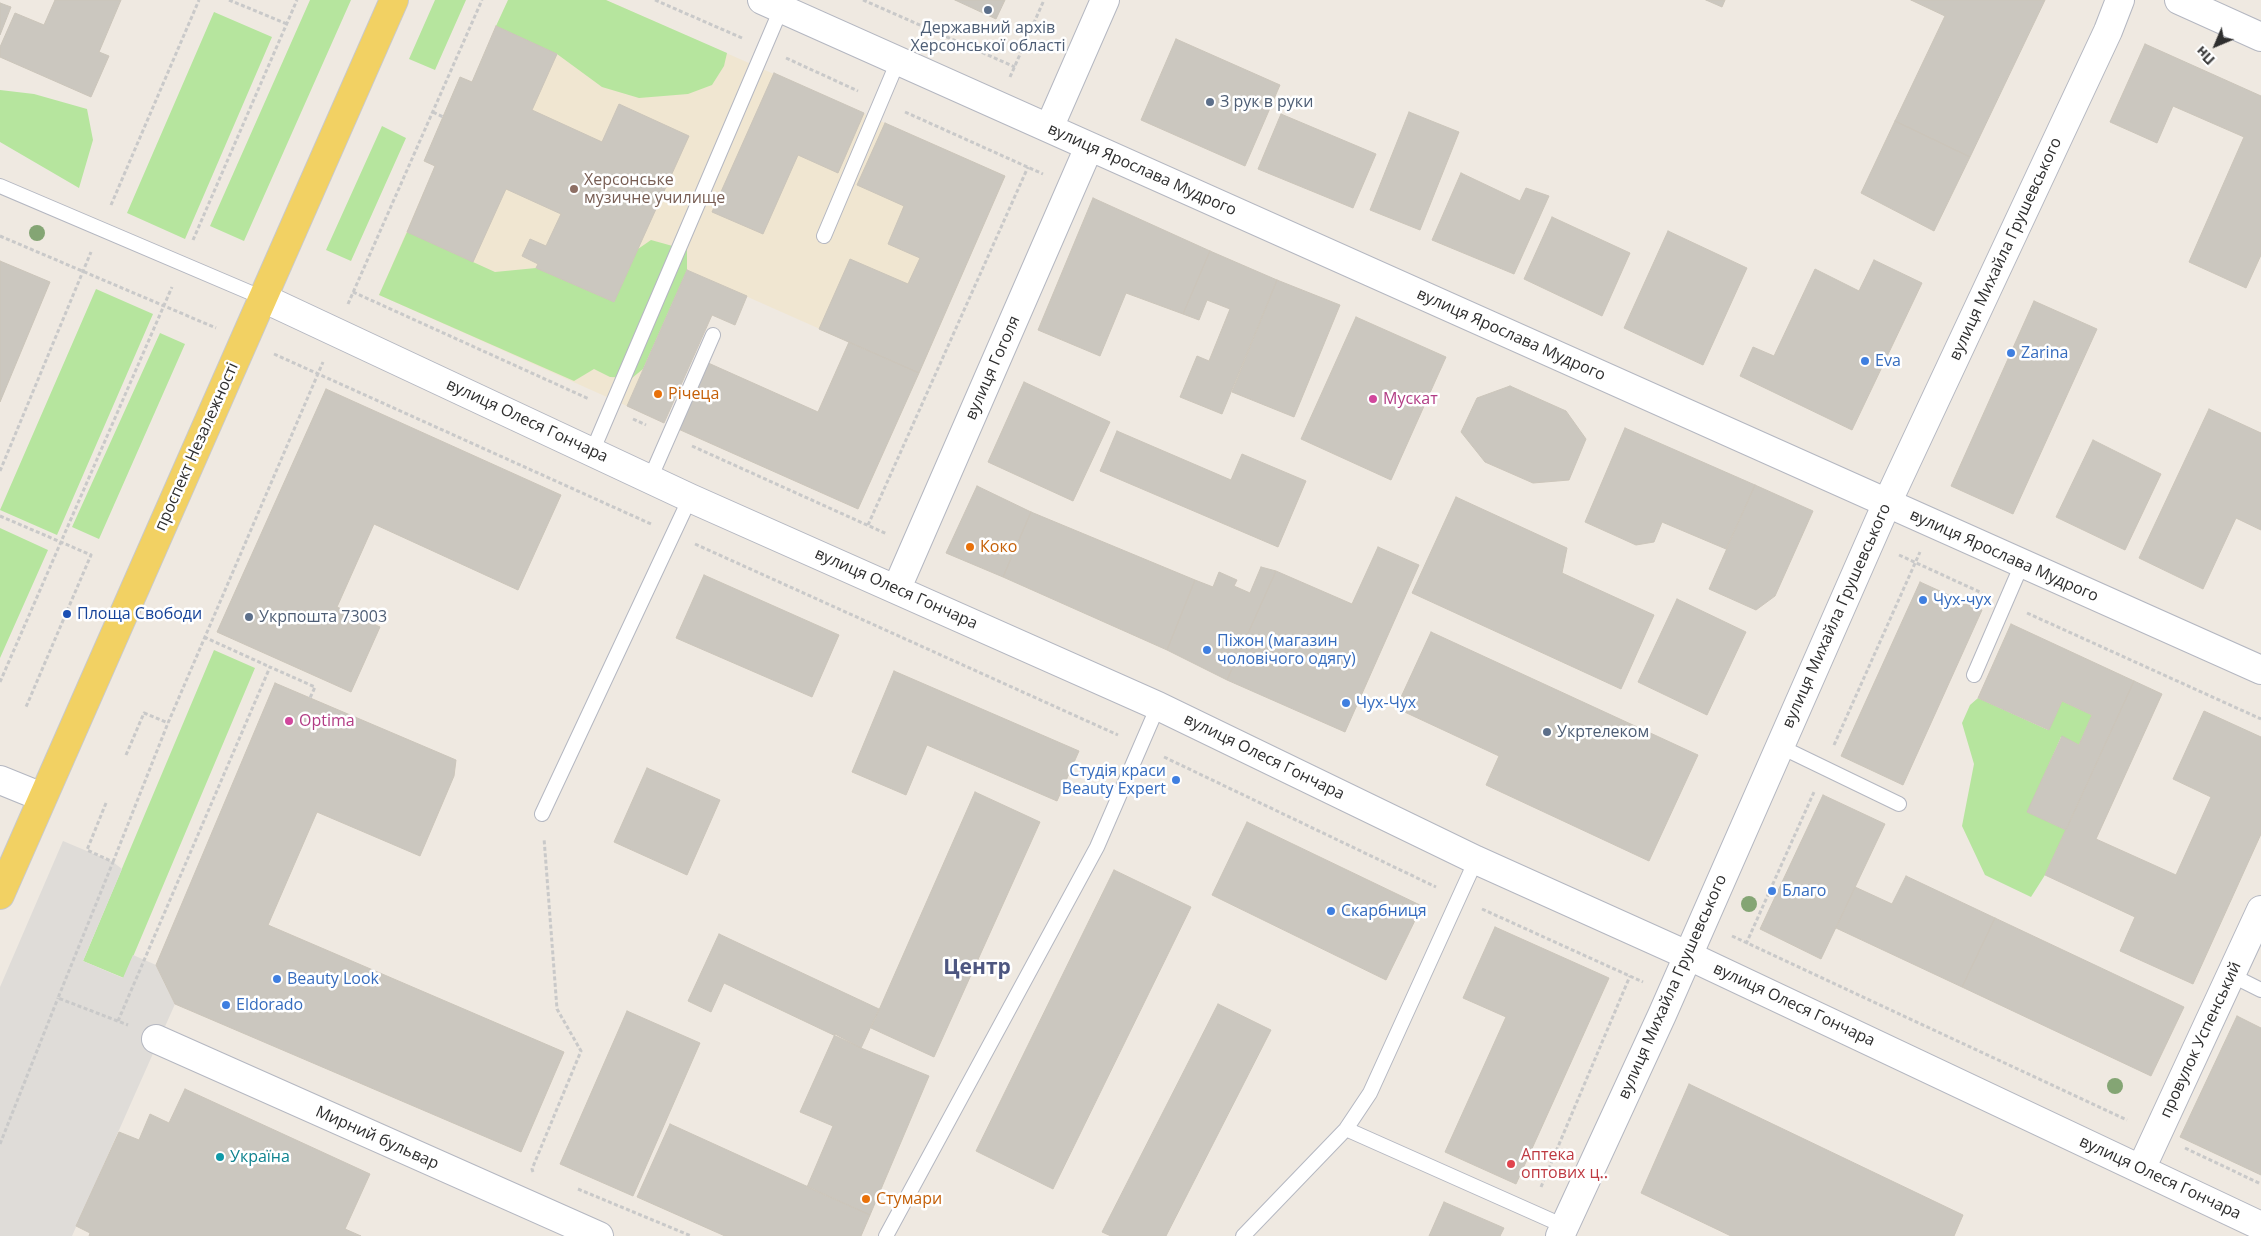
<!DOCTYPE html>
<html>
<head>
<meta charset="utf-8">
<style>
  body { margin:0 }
  #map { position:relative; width:2261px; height:1236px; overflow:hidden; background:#efe9e1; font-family:"Open Sans",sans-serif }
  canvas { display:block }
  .north { position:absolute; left:2191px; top:20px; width:50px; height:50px; -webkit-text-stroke:4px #fff; paint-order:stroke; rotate:225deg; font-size:14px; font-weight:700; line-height:20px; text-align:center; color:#2e2e2e }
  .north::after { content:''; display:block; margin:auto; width:18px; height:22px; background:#2e2e2e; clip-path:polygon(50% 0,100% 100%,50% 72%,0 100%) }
</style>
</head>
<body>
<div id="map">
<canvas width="2261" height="1236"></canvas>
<div class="north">Пн</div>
</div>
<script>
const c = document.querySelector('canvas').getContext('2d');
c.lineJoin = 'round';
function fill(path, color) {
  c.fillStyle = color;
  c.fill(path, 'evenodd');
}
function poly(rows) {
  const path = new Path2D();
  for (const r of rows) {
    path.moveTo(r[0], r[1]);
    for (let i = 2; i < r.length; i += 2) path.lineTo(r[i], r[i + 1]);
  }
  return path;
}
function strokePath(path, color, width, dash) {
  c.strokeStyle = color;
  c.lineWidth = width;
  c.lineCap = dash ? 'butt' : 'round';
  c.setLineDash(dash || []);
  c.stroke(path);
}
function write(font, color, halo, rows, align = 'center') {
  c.font = font + ' "Open Sans",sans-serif';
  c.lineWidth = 5;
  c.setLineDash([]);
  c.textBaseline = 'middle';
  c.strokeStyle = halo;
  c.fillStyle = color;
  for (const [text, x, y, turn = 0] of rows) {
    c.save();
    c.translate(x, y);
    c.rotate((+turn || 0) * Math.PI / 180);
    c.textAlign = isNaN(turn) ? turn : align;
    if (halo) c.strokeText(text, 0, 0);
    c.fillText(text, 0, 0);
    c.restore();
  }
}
fill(poly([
  [508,0,606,0,1005,176,919,373,687,270,627,406,379,295,435,166,424,161,460,77,472,82]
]), '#f0e6d1');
fill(poly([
  [310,0,351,0,244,241,210,226],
  [435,0,466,0,435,70,409,59],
  [508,0,606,0,727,53,724,66,712,85,688,94,639,98,602,87,557,54,496,26],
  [214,12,272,37,185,239,127,213],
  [0,90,34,94,87,109,93,140,79,188,0,142],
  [382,126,406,138,351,261,326,250],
  [407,232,495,272,536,268,614,302,638,249,651,240,687,250,687,270,643,369,632,378,610,377,594,369,574,381,379,295],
  [96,289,153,314,57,535,0,510],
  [160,333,185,344,99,539,72,527],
  [0,528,48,550,0,658],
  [214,650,255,668,124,978,83,961],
  [1978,698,2048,730,2062,701,2092,715,2079,745,2061,737,2028,812,2066,830,2045,875,2031,897,1985,875,1962,826,1974,764,1962,723,1970,705]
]), '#b6e59e');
fill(poly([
  [63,841,113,862,122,869,83,961,123,978,133,955,156,965,175,1004,72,1236,0,1236,0,987]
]), '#dfdcd8');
const building = poly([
  [55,0,121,0,99,52,109,56,91,97,0,57,0,47,15,13,44,25,55,0],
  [955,0,1005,0,996,19,955,0],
  [1706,0,1725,0,1722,7,1706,0],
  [1911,0,2045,0,1970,157,1895,121,1945,16,1911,0],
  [0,3,11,7,0,35,0,3],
  [496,26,557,54,532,110,602,142,619,104,689,136,614,302,536,268,538,264,522,256,530,239,546,246,561,214,506,189,473,262,407,232,435,166,424,161,460,77,472,82,496,26],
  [1176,39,1280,85,1245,166,1141,120,1176,39],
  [2145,44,2261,96,2261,255,2246,288,2189,262,2244,137,2173,106,2157,143,2110,122,2145,44],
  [774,73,864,113,838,173,798,155,763,234,712,212,774,73],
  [1409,112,1459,132,1420,230,1370,210,1409,112],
  [1281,114,1376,154,1353,208,1258,169,1281,114],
  [1895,121,1970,157,1934,231,1861,193,1895,121],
  [885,123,1005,176,919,373,819,329,850,259,908,284,920,258,888,244,904,206,857,185,885,123],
  [1461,173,1520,201,1526,188,1549,196,1514,274,1432,240,1461,173],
  [1093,198,1210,251,1183,314,1126,293,1100,356,1038,330,1093,198],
  [1552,217,1630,253,1602,316,1524,279,1552,217],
  [1668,231,1747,268,1703,365,1624,328,1668,231],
  [1210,251,1277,280,1222,414,1180,397,1197,356,1209,361,1230,309,1207,300,1199,320,1183,314,1210,251],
  [1874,260,1922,283,1852,430,1740,376,1753,347,1774,356,1815,269,1859,291,1874,260],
  [0,261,50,282,0,402,0,261],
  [687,270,747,296,735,325,712,315,664,423,627,406,687,270],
  [1277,280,1340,305,1294,417,1232,392,1277,280],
  [2034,301,2097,329,2013,514,1951,486,2034,301],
  [1356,317,1446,357,1391,480,1301,439,1356,317],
  [849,342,919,373,858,509,676,428,706,362,818,412,849,342],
  [1024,382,1110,422,1073,501,988,462,1024,382],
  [1510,386,1566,411,1586,439,1569,480,1533,483,1485,462,1461,432,1477,398,1510,386],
  [326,389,561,495,518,590,374,524,337,607,380,627,351,692,217,632,326,389],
  [2209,409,2261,433,2261,530,2236,518,2203,589,2139,558,2209,409],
  [1625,428,1755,485,1726,549,1662,522,1654,542,1636,545,1585,522,1625,428],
  [1117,431,1231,480,1242,454,1306,481,1278,547,1100,471,1117,431],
  [2093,440,2161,474,2125,550,2056,517,2093,440],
  [1755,485,1813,511,1775,596,1756,610,1709,589,1755,485],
  [977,486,1031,512,1003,577,946,553,977,486],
  [1456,497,1567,548,1562,573,1654,615,1621,689,1412,593,1456,497],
  [1031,512,1195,580,1167,650,1003,577,1031,512],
  [1378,547,1419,565,1345,732,1227,680,1276,571,1352,604,1378,547],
  [1261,567,1276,571,1227,680,1167,650,1195,580,1213,587,1219,572,1237,580,1234,586,1250,593,1261,567],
  [704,575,839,635,812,697,676,638,704,575],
  [1920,582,1982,610,1903,785,1841,756,1920,582],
  [1677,599,1746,632,1707,715,1638,682,1677,599],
  [2011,624,2134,681,2066,830,2027,812,2062,736,2079,745,2092,715,2062,701,2049,730,1978,698,2011,624],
  [1431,632,1698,755,1649,861,1486,785,1499,756,1396,708,1431,632],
  [894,671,1079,751,1057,801,927,745,906,795,852,772,894,671],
  [2134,681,2162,694,2096,839,2176,875,2211,797,2173,779,2204,711,2261,737,2261,834,2193,984,2120,951,2135,917,2045,875,2134,681],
  [275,683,456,760,454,776,420,856,317,812,268,925,564,1052,521,1152,175,1004,156,965,275,683],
  [647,768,720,800,687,875,614,842,647,768],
  [975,792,1040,822,934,1057,871,1028,975,792],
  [1823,795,1885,824,1821,959,1760,929,1823,795],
  [1247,822,1422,906,1386,980,1212,895,1247,822],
  [1114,870,1191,907,1053,1189,976,1151,1114,870],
  [1906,876,1995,918,1962,987,1836,928,1855,887,1892,904,1906,876],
  [1995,918,2184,1007,2151,1076,1962,987,1995,918],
  [1495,927,1609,978,1516,1184,1445,1152,1506,1017,1463,998,1495,927],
  [719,934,879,1009,861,1048,724,983,711,1012,688,1001,719,934],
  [1218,1004,1271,1030,1166,1236,1111,1236,1102,1232,1218,1004],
  [627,1011,700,1043,633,1196,560,1164,627,1011],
  [2237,1016,2261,1028,2261,1175,2180,1137,2237,1016],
  [835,1034,861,1048,929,1076,870,1215,807,1187,833,1126,800,1112,835,1034],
  [1689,1084,1963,1215,1954,1236,1731,1236,1641,1193,1689,1084],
  [185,1089,370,1174,345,1229,361,1236,89,1236,90,1233,76,1226,119,1132,139,1140,150,1114,169,1123,185,1089],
  [670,1124,870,1215,861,1236,725,1236,637,1197,670,1124],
  [1444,1202,1504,1228,1500,1236,1429,1236,1444,1202]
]);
fill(building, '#cbc7bf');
strokePath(building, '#cbc5ba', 1);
const service = poly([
  [0,186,263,298],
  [824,236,898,61],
  [592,452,781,9],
  [650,479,713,335],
  [1974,675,2022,564],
  [1779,746,1899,804],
  [542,814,690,498],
  [2231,975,2261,990],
  [1346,1129,1564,1226],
  [886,1236,1097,847,1158,706],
  [1243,1236,1346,1129,1370,1093,1476,860]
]);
const minor = poly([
  [762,0,2261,670],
  [2179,0,2261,37],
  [1049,128,1105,0],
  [263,298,690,498,1158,706,1476,860,1687,955,2261,1226],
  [897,588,1089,147],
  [0,780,42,797],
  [156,1039,599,1236],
  [2141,1169,2261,910]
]);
const tertiary = poly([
  [1560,1236,1662,1015,1887,503,2108,31,2120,0]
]);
const primary = poly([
  [0,895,394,0]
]);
strokePath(service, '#b4b7c1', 16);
strokePath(minor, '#b4b7c1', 30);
strokePath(tertiary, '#b4b7c1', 30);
strokePath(primary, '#c9c9c9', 30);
strokePath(poly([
  [229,0,287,24],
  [655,0,742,38],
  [863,0,1015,67],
  [786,58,858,91],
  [1010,77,1044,0],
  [433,112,443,117],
  [905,112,1043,174],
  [111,205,199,0],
  [0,236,216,328],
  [193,240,297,0],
  [353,292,589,399],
  [348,304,482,0],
  [274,354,651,524],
  [633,419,646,425],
  [692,446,887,534],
  [0,471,91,252],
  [0,516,91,555,26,707],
  [868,525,1028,167],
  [695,544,1118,735],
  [1899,555,1982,593],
  [2027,613,2261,719],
  [204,637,270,667],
  [0,682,172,287],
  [1834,745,1920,552],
  [126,755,144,713,168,723],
  [1164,757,1436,887],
  [106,803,87,850,113,862,58,998,128,1025],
  [113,862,168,723,323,362],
  [1482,909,1643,982],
  [1732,936,2127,1120],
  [1746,944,1814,792],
  [118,1021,270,667,315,687,310,698],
  [0,1144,58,998],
  [2185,1148,2261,1184],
  [533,1172,532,1169,581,1051,557,1009,544,838],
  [1541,1187,1630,976],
  [578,1189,691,1236]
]), '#c9c9c9', 3, [4, 2.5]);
strokePath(service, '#fff', 14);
strokePath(minor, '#fff', 28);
strokePath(tertiary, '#fff', 28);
strokePath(primary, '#f2d163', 28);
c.fillStyle = '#84a574';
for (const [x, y] of [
  [37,233],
  [1749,904],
  [2115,1086]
]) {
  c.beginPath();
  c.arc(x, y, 8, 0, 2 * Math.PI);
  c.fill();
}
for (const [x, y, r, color] of [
  [988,10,5,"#5c6f8a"],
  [1210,102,5,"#5c6f8a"],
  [574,189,5,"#8d6e63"],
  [2011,353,5,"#3f7fe0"],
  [1865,361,5,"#3f7fe0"],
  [658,394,5,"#e8710a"],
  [1373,399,5,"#d1479c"],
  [970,547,5,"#e8710a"],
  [1923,600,5,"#3f7fe0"],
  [67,614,5,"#1a4fb4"],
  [249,617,5,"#5c6f8a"],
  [1207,650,5,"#3f7fe0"],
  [1346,703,5,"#3f7fe0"],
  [289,721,5,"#d1479c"],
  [1547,732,5,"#5c6f8a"],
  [1176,780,5,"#3f7fe0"],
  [1772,891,5,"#3f7fe0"],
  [1331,911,5,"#3f7fe0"],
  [277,979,5,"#3f7fe0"],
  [226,1005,5,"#3f7fe0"],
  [220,1157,5,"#0f9aa8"],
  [1511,1164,5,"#e0444e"],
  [866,1199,5,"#e8710a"]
]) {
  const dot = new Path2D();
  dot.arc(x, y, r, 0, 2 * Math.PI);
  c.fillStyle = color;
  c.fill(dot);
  strokePath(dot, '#fff', 2);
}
write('16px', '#4e5e75', '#fff', [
  ["Державний архів",988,28,"center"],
  ["Херсонської області",988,46,"center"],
  ["З рук в руки",1220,102],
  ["Укрпошта 73003",259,617],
  ["Укртелеком",1557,732]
], 'left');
write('16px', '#2e2e2e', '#fff', [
  ["вулиця Ярослава Мудрого",1142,170,24],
  ["вулиця Михайла Грушевського",2006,249,-65],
  ["вулиця Ярослава Мудрого",1511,335,24],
  ["вулиця Гоголя",993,368,-66],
  ["вулиця Олеся Гончара",527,421,25],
  ["проспект Незалежності",197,447,-66],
  ["вулиця Ярослава Мудрого",2004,556,24],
  ["вулиця Олеся Гончара",896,589,24],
  ["вулиця Михайла Грушевського",1837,616,-66],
  ["вулиця Олеся Гончара",1264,757,26],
  ["вулиця Михайла Грушевського",1673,987,-66],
  ["вулиця Олеся Гончара",1794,1005,25],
  ["провулок Успенський",2201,1040,-65],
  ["Мирний бульвар",377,1138,24],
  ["вулиця Олеся Гончара",2160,1178,25]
]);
write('16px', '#785e54', '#fff', [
  ["Херсонське",584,180],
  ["музичне училище",584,198]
], 'left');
write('16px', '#366cbe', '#fff', [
  ["Zarina",2021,353],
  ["Eva",1875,361],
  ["Чух-чух",1933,600],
  ["Піжон (магазин",1217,641],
  ["чоловічого одягу)",1217,659],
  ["Чух-Чух",1356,703],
  ["Студія краси",1166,771,"right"],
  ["Beauty Expert",1166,789,"right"],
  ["Благо",1782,891],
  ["Скарбниця",1341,911],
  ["Beauty Look",287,979],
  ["Eldorado",236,1005]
], 'left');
write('16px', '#c56008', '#fff', [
  ["Річеца",668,394],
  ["Коко",980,547],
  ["Стумари",876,1199]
], 'left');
write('16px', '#b23c85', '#fff', [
  ["Мускат",1383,399],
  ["Optima",299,721]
], 'left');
write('16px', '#164399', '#fff', [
  ["Площа Свободи",77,614]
], 'left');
write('16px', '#be3a42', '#fff', [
  ["Аптека",1521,1155],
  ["оптових ц‥",1521,1173]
], 'left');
write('16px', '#0d838f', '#fff', [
  ["Україна",230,1157]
], 'left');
write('bold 21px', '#4d5680', '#fff', [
  ["Центр",977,968]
]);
</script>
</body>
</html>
